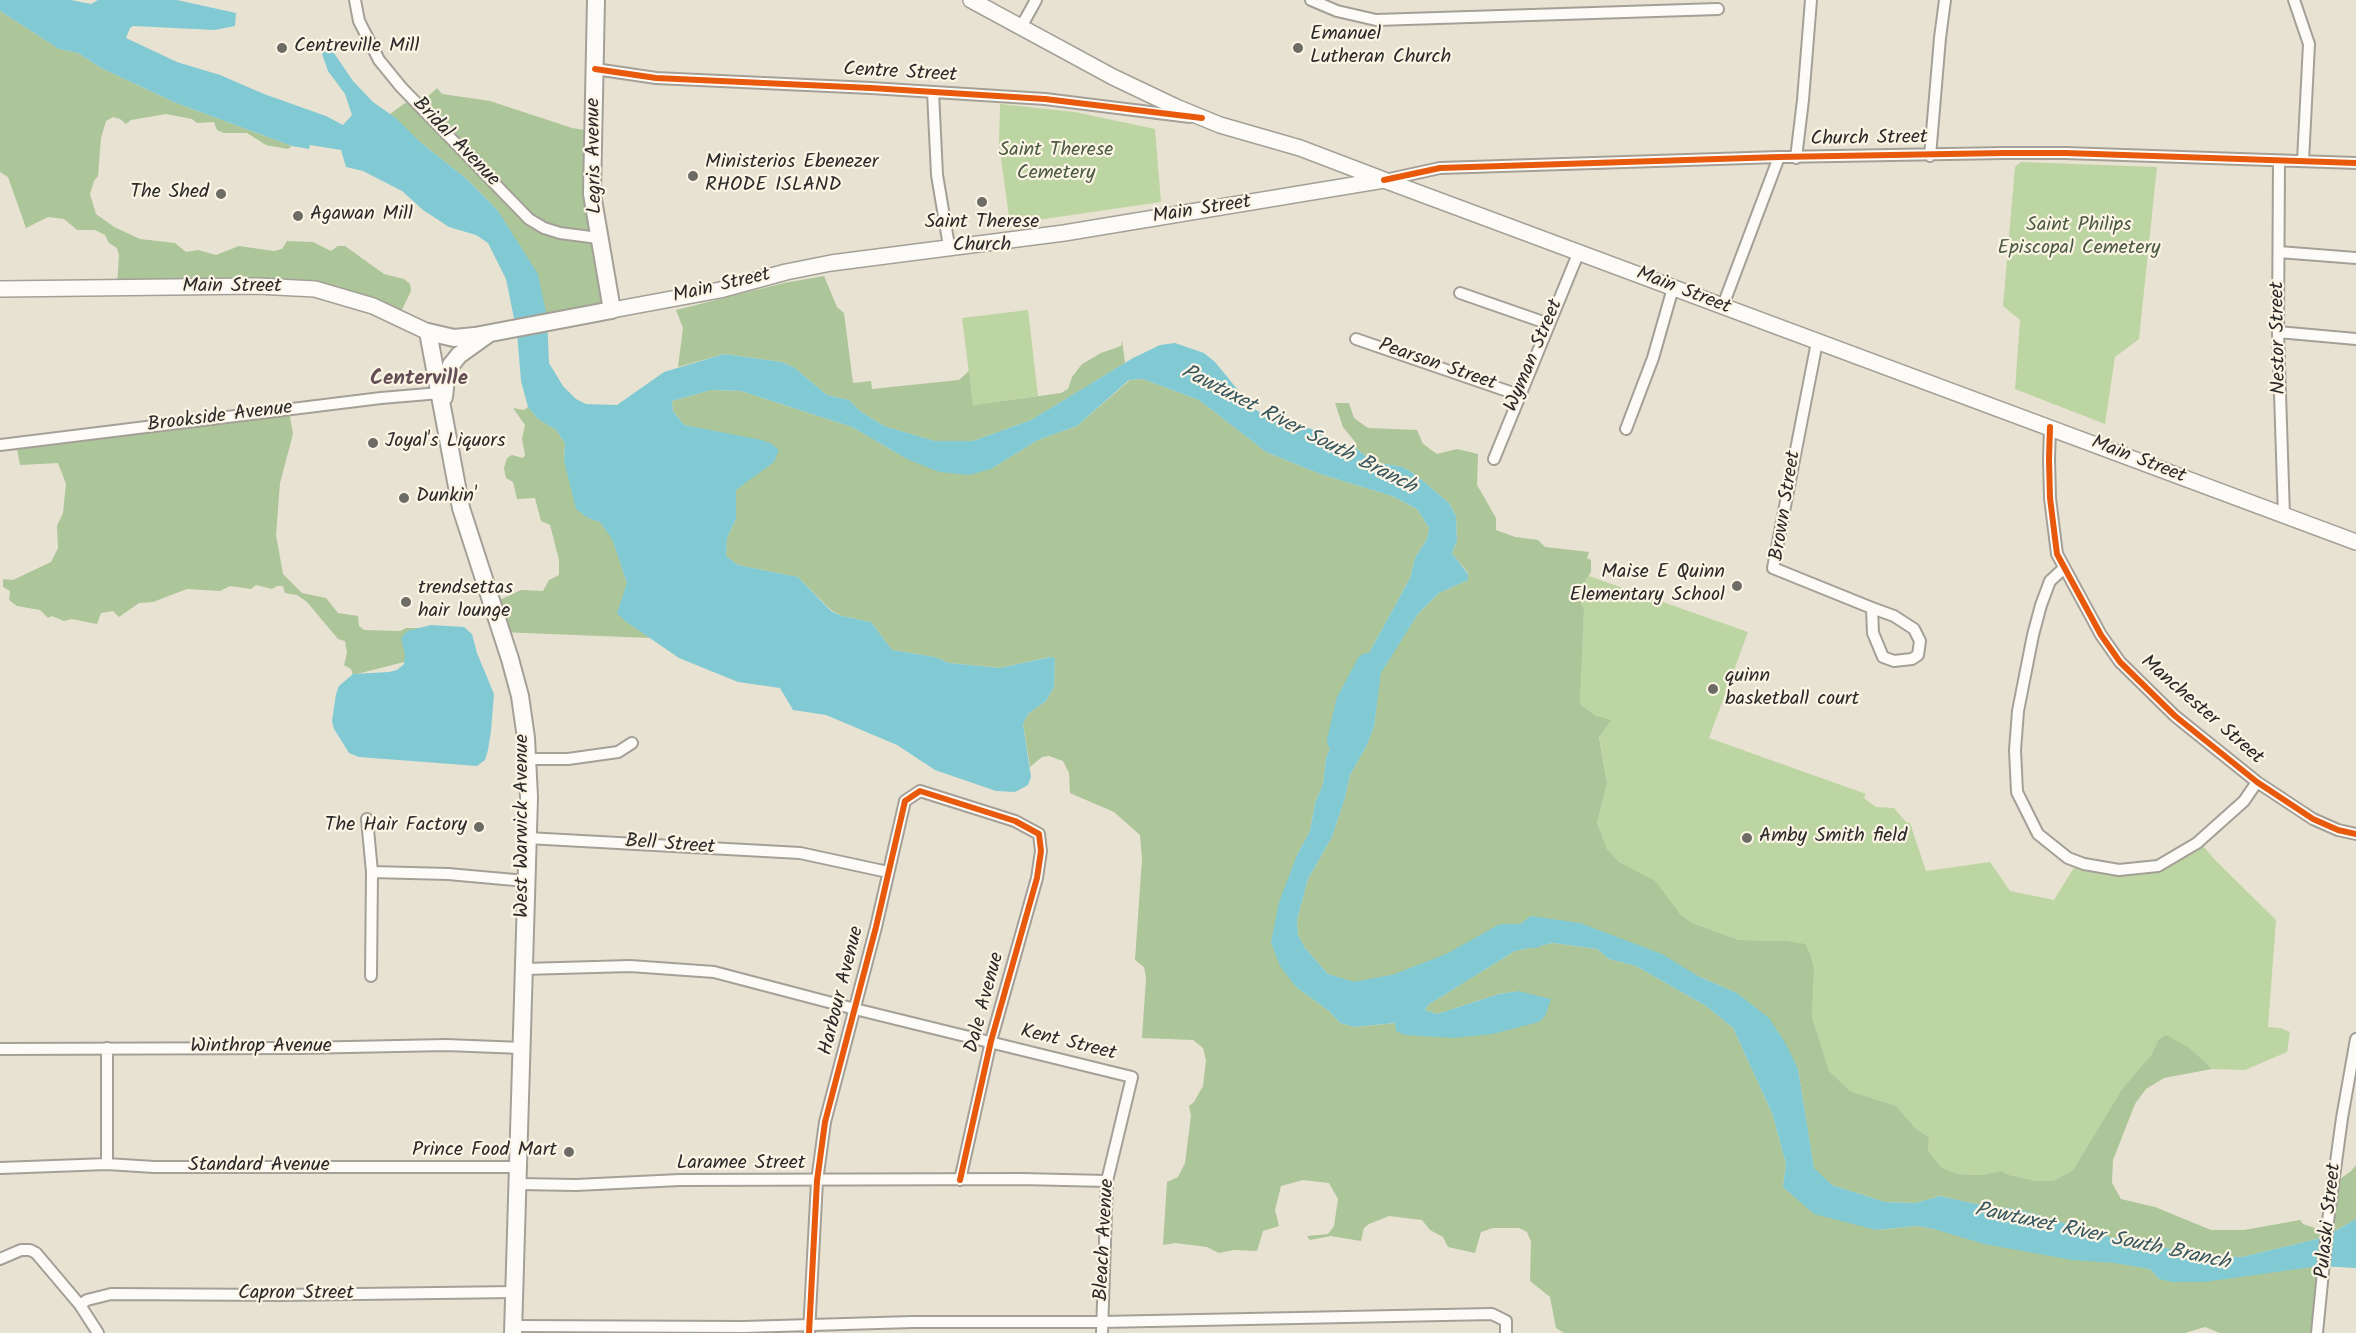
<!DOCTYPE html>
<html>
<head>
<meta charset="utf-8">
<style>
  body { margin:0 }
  canvas { display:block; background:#e8e2d2 }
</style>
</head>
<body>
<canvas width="2356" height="1333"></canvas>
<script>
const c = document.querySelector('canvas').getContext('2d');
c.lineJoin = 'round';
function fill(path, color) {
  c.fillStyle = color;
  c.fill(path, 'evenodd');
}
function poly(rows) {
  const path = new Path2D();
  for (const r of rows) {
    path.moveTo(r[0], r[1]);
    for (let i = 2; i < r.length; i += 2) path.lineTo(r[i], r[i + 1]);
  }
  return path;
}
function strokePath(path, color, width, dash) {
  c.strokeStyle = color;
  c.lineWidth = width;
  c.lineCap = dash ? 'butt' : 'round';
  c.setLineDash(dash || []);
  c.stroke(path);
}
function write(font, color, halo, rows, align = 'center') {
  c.font = font + ' Kalam,sans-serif';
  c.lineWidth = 4.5;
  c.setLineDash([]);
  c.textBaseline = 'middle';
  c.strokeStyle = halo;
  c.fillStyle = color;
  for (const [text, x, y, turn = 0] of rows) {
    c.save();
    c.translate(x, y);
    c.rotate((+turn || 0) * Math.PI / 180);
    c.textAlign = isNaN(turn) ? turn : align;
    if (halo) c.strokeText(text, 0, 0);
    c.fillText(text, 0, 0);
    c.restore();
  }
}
fill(poly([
  [1000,104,1075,112,1155,129,1161,202,1010,224,999,144],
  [2021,162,2157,167,2139,339,2115,357,2105,424,2015,389,2020,320,2003,306,2015,167],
  [1028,310,1038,396,973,405,962,318],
  [1589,576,1748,632,1709,738,1866,794,1864,798,1876,807,1894,808,1906,822,1910,823,1926,871,1990,862,2010,891,2054,900,2075,866,2151,866,2198,840,2216,861,2276,920,2268,1027,2281,1028,2290,1032,2287,1052,2245,1070,2212,1069,2191,1049,2158,1040,2152,1054,2122,1089,2073,1170,2053,1181,2036,1181,2009,1175,2002,1171,1979,1175,1957,1174,1941,1167,1928,1151,1929,1137,1917,1130,1896,1106,1850,1091,1829,1071,1812,1017,1814,969,1786,941,1739,940,1692,923,1680,914,1643,875,1619,862,1607,849,1597,823,1607,783,1596,716,1580,704,1584,609,1581,603,1583,585]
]), '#bdd5a2');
fill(poly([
  [0,11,59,49,78,53,101,68,176,103,292,146,288,149,266,145,247,133,224,133,217,130,214,122,197,123,192,119,166,114,131,120,126,124,120,119,113,117,106,121,101,138,98,176,94,181,90,194,96,214,114,227,140,239,175,243,186,252,198,250,216,255,239,246,274,251,282,249,287,241,313,242,331,251,338,246,345,246,384,274,404,279,410,284,411,291,399,316,316,289,117,287,119,255,117,248,109,243,105,235,95,230,77,230,64,219,48,217,26,228,8,177,0,172],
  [437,88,442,94,490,101,572,128,591,131,610,307,549,322,498,211,468,180,420,142,390,114,405,103,420,104],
  [824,276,837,307,844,313,853,383,871,381,872,389,959,380,969,371,973,405,1061,393,1068,389,1072,377,1082,364,1101,353,1121,346,1122,340,1125,363,1031,420,973,441,935,441,884,426,860,411,849,400,827,395,795,368,782,362,724,354,678,367,683,328,676,310,784,283],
  [1143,379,1199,400,1266,452,1320,474,1392,496,1417,509,1429,528,1427,539,1415,558,1410,578,1370,651,1326,758,1323,784,1315,803,1310,831,1297,855,1296,987,1329,1011,1340,1023,1354,1027,1396,1023,1396,1031,1518,991,1499,994,1437,1014,1425,1010,1428,1005,1515,951,1553,943,1597,949,1609,959,1636,966,1706,1006,1733,1028,1772,1113,1786,1164,1783,1187,1876,1230,1917,1226,1934,1229,2150,1269,2159,1279,2320,1266,2315,1333,2220,1333,2205,1327,2185,1333,1564,1333,1556,1328,1550,1297,1530,1281,1531,1242,1527,1232,1519,1228,1493,1228,1481,1232,1475,1253,1448,1247,1443,1237,1430,1230,1422,1220,1389,1216,1369,1224,1364,1228,1361,1241,1331,1236,1310,1240,1307,1236,1328,1234,1334,1226,1338,1199,1329,1183,1303,1180,1281,1186,1275,1210,1279,1226,1263,1231,1257,1251,1234,1250,1219,1253,1207,1247,1175,1243,1163,1245,1167,1182,1178,1177,1185,1163,1191,1116,1189,1106,1194,1102,1203,1086,1206,1060,1203,1048,1193,1040,1142,1038,1146,978,1144,967,1135,960,1142,859,1140,835,1114,812,1070,793,1069,773,1063,761,1049,756,1042,757,1030,767,1023,724,1028,714,1046,701,1054,687,1055,658,1049,657,1000,668,949,663,935,657,892,650,871,622,842,616,831,610,798,577,738,565,726,556,727,538,736,519,736,490,749,478,772,444,684,425,673,411,672,401,711,390,741,391,852,427,907,459,991,469,1038,440,1077,426,1130,380],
  [1335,403,1349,403,1354,418,1368,428,1417,430,1423,444,1437,454,1457,449,1478,454,1477,485,1496,518,1496,530,1515,537,1538,540,1545,547,1589,552,1587,558,1591,560,1591,572,1583,585,1581,603,1584,609,1580,704,1596,716,1611,720,1599,737,1607,783,1597,823,1607,849,1619,862,1655,881,1680,914,1692,923,1739,940,1786,941,1805,944,1810,954,1814,969,1812,1017,1829,1071,1850,1091,1896,1106,1917,1130,1929,1137,1928,1151,1941,1167,1957,1174,1979,1175,2002,1171,2009,1175,2036,1181,2053,1181,2073,1170,2122,1089,2152,1054,2158,1040,2166,1035,2191,1049,2212,1069,2164,1078,2146,1089,2135,1104,2113,1160,2112,1183,2121,1199,2155,1207,2211,1230,2244,1230,2300,1220,2303,1224,2327,1232,2333,1184,2351,1171,2356,1165,2356,1219,2325,1237,2242,1257,2206,1256,2109,1237,2022,1210,1976,1204,1940,1196,1916,1203,1885,1202,1832,1185,1814,1169,1798,1069,1737,993,1698,976,1531,916,1500,939,1417,985,1390,989,1380,1001,1366,1002,1341,989,1305,948,1298,935,1297,920,1308,879,1332,837,1345,798,1350,775,1366,747,1374,727,1380,673,1418,614,1439,593,1468,580,1468,573,1452,553,1457,541,1456,516,1449,503,1416,475,1403,467,1374,462,1354,447,1356,443,1343,427],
  [528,407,538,419,556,430,565,443,564,461,588,518,600,522,612,538,627,583,625,621,650,638,501,632,493,603,521,590,543,591,549,580,559,575,559,560,550,525,541,521,535,498,517,499,513,482,506,478,504,468,507,458,512,455,523,458,525,455,522,439,525,425,513,408,524,410],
  [289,411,293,434,280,483,276,535,283,574,302,593,326,598,338,613,358,616,359,626,364,630,400,631,406,628,419,628,408,661,353,675,351,669,344,665,347,653,345,641,338,639,307,602,297,595,285,593,283,586,277,586,272,589,256,585,251,589,230,586,220,591,187,589,153,602,139,603,119,617,113,611,101,613,97,624,72,619,64,621,52,616,48,618,40,610,17,606,9,600,10,591,3,587,3,579,13,580,51,562,58,548,57,526,63,513,66,484,58,463,20,465,16,444]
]), '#acc599');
fill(poly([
  [0,0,71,0,91,4,98,0,177,0,236,13,235,26,215,30,133,26,130,28,126,38,177,62,220,75,264,94,326,116,343,125,352,115,345,94,328,71,318,42,325,40,353,81,373,102,397,119,420,142,468,180,498,211,538,274,547,317,549,363,563,386,576,399,586,404,617,405,664,372,724,354,782,362,795,368,827,395,849,400,860,411,884,426,935,441,973,441,1031,420,1133,358,1160,345,1175,343,1204,353,1215,362,1251,406,1269,419,1312,429,1337,444,1354,447,1374,462,1403,467,1416,475,1449,503,1456,516,1457,541,1452,553,1468,574,1468,580,1439,593,1418,614,1381,673,1374,727,1366,747,1350,775,1345,798,1332,837,1308,879,1297,920,1298,935,1305,948,1341,989,1366,1002,1380,1001,1390,989,1417,985,1500,939,1531,916,1580,923,1662,954,1698,976,1737,993,1769,1018,1786,1044,1798,1069,1814,1168,1832,1185,1885,1202,1916,1203,1940,1196,1976,1204,2022,1210,2109,1237,2206,1256,2242,1257,2325,1237,2356,1219,2356,1268,2320,1266,2204,1282,2172,1282,2159,1279,2150,1269,2114,1263,2072,1260,1984,1244,1934,1229,1917,1226,1876,1230,1814,1214,1783,1187,1786,1164,1772,1113,1733,1028,1706,1006,1636,966,1609,959,1597,949,1553,943,1515,951,1428,1005,1425,1010,1437,1014,1499,994,1518,991,1551,999,1545,1016,1539,1022,1493,1034,1454,1038,1405,1035,1396,1031,1395,1023,1354,1027,1340,1023,1329,1011,1296,987,1280,966,1271,942,1279,902,1297,855,1310,831,1315,803,1323,784,1326,758,1370,651,1410,578,1415,558,1427,539,1429,528,1417,509,1392,496,1320,474,1266,452,1199,400,1143,379,1129,380,1077,426,1038,440,991,469,969,475,939,472,907,459,852,427,741,391,711,390,672,401,673,411,684,425,762,440,772,444,779,450,774,462,736,490,736,519,727,538,726,556,738,565,798,577,831,611,842,616,871,622,892,650,935,657,949,663,1000,668,1050,657,1055,658,1054,687,1046,701,1028,714,1023,724,1031,777,1028,785,1015,792,996,791,935,770,897,745,826,715,793,710,780,688,738,682,679,658,625,621,617,613,627,583,612,539,600,522,588,518,576,509,564,461,565,443,556,430,538,419,528,407,521,381,517,333,506,279,488,243,476,235,449,227,423,210,402,191,363,171,346,167,341,150,310,145,309,149,292,146,176,103,101,68,78,53,59,49,0,11],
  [431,625,464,627,472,634,477,653,494,694,491,731,488,750,485,760,477,766,359,757,349,753,334,729,332,721,336,694,339,686,353,674,389,672,397,670,404,664,405,655,401,638,407,631]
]), '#82cad3');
strokePath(poly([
  [1339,741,1348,702,1368,665],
  [1316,983,1353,994,1397,986,1451,965,1503,936,1534,936]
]), '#82cad3', 24);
const street = poly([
  [355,0,359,21,379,60,401,87,529,219,544,228,560,233,598,238],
  [1311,0,1337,11,1376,20,1718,9],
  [2294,0,2309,44,2303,161],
  [1021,27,1036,0],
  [595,69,656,78,871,88,1045,99,1190,117],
  [933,92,937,175,949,246],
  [1930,156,1940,38,1945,0],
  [1796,158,1803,100,1811,0],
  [2279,161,2278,332,2284,516],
  [1385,180,1440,168,1779,157,2004,153,2066,153,2356,163],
  [2279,252,2356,258],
  [1460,293,1549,324],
  [1722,308,1779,157],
  [2278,332,2356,339],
  [1356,339,1519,395],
  [1817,342,1773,568,1872,608],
  [2050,427,2049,459,2050,498,2057,554,2101,635,2120,662,2175,716,2257,782,2313,819,2338,830,2356,834],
  [1626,429,1653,358,1673,288],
  [0,445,381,398,440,393],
  [1494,459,1578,254],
  [2063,569,2050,581,2041,605,2033,635,2018,711,2015,750,2017,792,2038,834,2068,858,2084,864,2119,870,2158,866,2197,843,2244,801,2257,782],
  [1872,608,1894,616,1914,629,1920,641,1918,655,1912,659,1894,661,1883,657,1873,633,1872,608],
  [527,759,568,759,618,752,632,743],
  [367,819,372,872],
  [527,838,800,853,888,872],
  [524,969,630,966,714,972,855,1009,1132,1077,1107,1181,1102,1333],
  [371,976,372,872,448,874,526,881],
  [107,1048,107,1164],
  [0,1049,299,1048,446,1045,522,1048],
  [0,1168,107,1164,154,1167,519,1167],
  [518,1184,576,1185,680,1180,1022,1179,1107,1181],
  [0,1259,21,1250,30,1250,36,1253,80,1305,98,1333],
  [80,1305,87,1300,111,1294,280,1295,516,1292],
  [514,1326,744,1327,912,1322,1102,1322,1492,1314,1506,1321,1506,1333],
  [809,1333,817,1181,825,1122,876,927,905,801,920,791,1015,821,1039,834,1041,851,1037,878,991,1041,960,1180],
  [2317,1333,2328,1221,2342,1118,2356,1039]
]);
const secondary = poly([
  [971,0,1113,77,1176,107,1220,125,1300,148,1384,180],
  [0,289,257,286,315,289,373,306,428,332],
  [612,310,720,290,786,272,831,263,1064,233,1384,180,2356,542]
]);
const primary = poly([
  [444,397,446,379,451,365,459,355,487,335],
  [513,1333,529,797,526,738,520,696,510,659,461,508,428,332,454,338,475,336,612,310,592,194,596,0]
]);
strokePath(street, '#a4a097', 14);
strokePath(secondary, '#a4a097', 18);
strokePath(primary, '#a4a097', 20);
strokePath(street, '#fcfbf8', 10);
strokePath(secondary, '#fcfbf8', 15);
strokePath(primary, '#fcfbf8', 16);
strokePath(poly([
  [595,69,656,78,871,88,1045,99,1202,118],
  [1384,180,1440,168,1779,157,2004,153,2066,153,2356,163],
  [2050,427,2049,459,2050,498,2057,554,2101,635,2120,662,2175,716,2257,782,2313,819,2338,830,2356,834],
  [809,1333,817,1181,825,1122,876,927,905,801,920,791,1015,821,1039,834,1041,851,1037,878,991,1041,960,1180]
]), '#e8590c', 6);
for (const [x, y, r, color] of [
  [282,48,6,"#6d6b65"],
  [1298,48,6,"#6d6b65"],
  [693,176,6,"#6d6b65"],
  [221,194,6,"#6d6b65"],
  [982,202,6,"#6d6b65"],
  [298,216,6,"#6d6b65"],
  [373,443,6,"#6d6b65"],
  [404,498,6,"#6d6b65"],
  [1737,586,6,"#6d6b65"],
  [406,602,6,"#6d6b65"],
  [1713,689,6,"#6d6b65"],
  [479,827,6,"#6d6b65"],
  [1747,838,6,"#6d6b65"],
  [569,1152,6,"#6d6b65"]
]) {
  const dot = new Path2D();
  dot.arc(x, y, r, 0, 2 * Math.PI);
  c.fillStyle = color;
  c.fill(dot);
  strokePath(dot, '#fcf5e5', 2);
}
write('20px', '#2b2b2b', '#fcf5e5', [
  ["Emanuel",1310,36],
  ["Lutheran Church",1310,59],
  ["Centreville Mill",294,48],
  ["Ministerios Ebenezer",705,164],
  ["RHODE ISLAND",705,187],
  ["The Shed",209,194,"right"],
  ["Agawan Mill",310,216],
  ["Saint Therese",982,224,"center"],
  ["Church",982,247,"center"],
  ["Joyal's Liquors",385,443],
  ["Dunkin'",416,498],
  ["Maise E Quinn",1725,574,"right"],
  ["Elementary School",1725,597,"right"],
  ["trendsettas",418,590],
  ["hair lounge",418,613],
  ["quinn",1725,678],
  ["basketball court",1725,701],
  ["The Hair Factory",467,827,"right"],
  ["Amby Smith field",1759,838],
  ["Prince Food Mart",557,1152,"right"]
], 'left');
write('20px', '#2b2b2b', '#fcf5e5', [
  ["Centre Street",900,74,3],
  ["Church Street",1869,140,-1],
  ["Bridal Avenue",455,143,46],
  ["Legris Avenue",596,156,-91],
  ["Main Street",1202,211,-9],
  ["Main Street",722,287,-13],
  ["Main Street",232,288],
  ["Main Street",1683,292,21],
  ["Nestor Street",2280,338,-91],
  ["Wyman Street",1535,356,-67],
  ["Pearson Street",1437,366,19],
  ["Brookside Avenue",220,418,-7],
  ["Main Street",2138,461,21],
  ["Brown Street",1787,506,-81],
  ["Manchester Street",2201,711,41],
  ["West Warwick Avenue",524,826,-90],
  ["Bell Street",670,846,4],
  ["Harbour Avenue",843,991,-76],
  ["Dale Avenue",986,1003,-75],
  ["Kent Street",1068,1044,14],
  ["Winthrop Avenue",261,1048],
  ["Laramee Street",741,1165],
  ["Standard Avenue",259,1167],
  ["Pulaski Street",2330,1221,-84],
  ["Bleach Avenue",1106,1240,-87],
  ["Capron Street",296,1295]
]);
write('20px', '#4c5b43', '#fcf5e5', [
  ["Saint Therese",1056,152],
  ["Cemetery",1056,175],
  ["Saint Philips",2079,227],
  ["Episcopal Cemetery",2079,250]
]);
write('bold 21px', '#654f56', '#fcf5e5', [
  ["Centerville",419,380]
]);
write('italic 21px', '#38575e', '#fcf5e5', [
  ["Pawtuxet River South Branch",1298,431,27],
  ["Pawtuxet River South Branch",2102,1238,12]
]);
</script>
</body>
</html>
